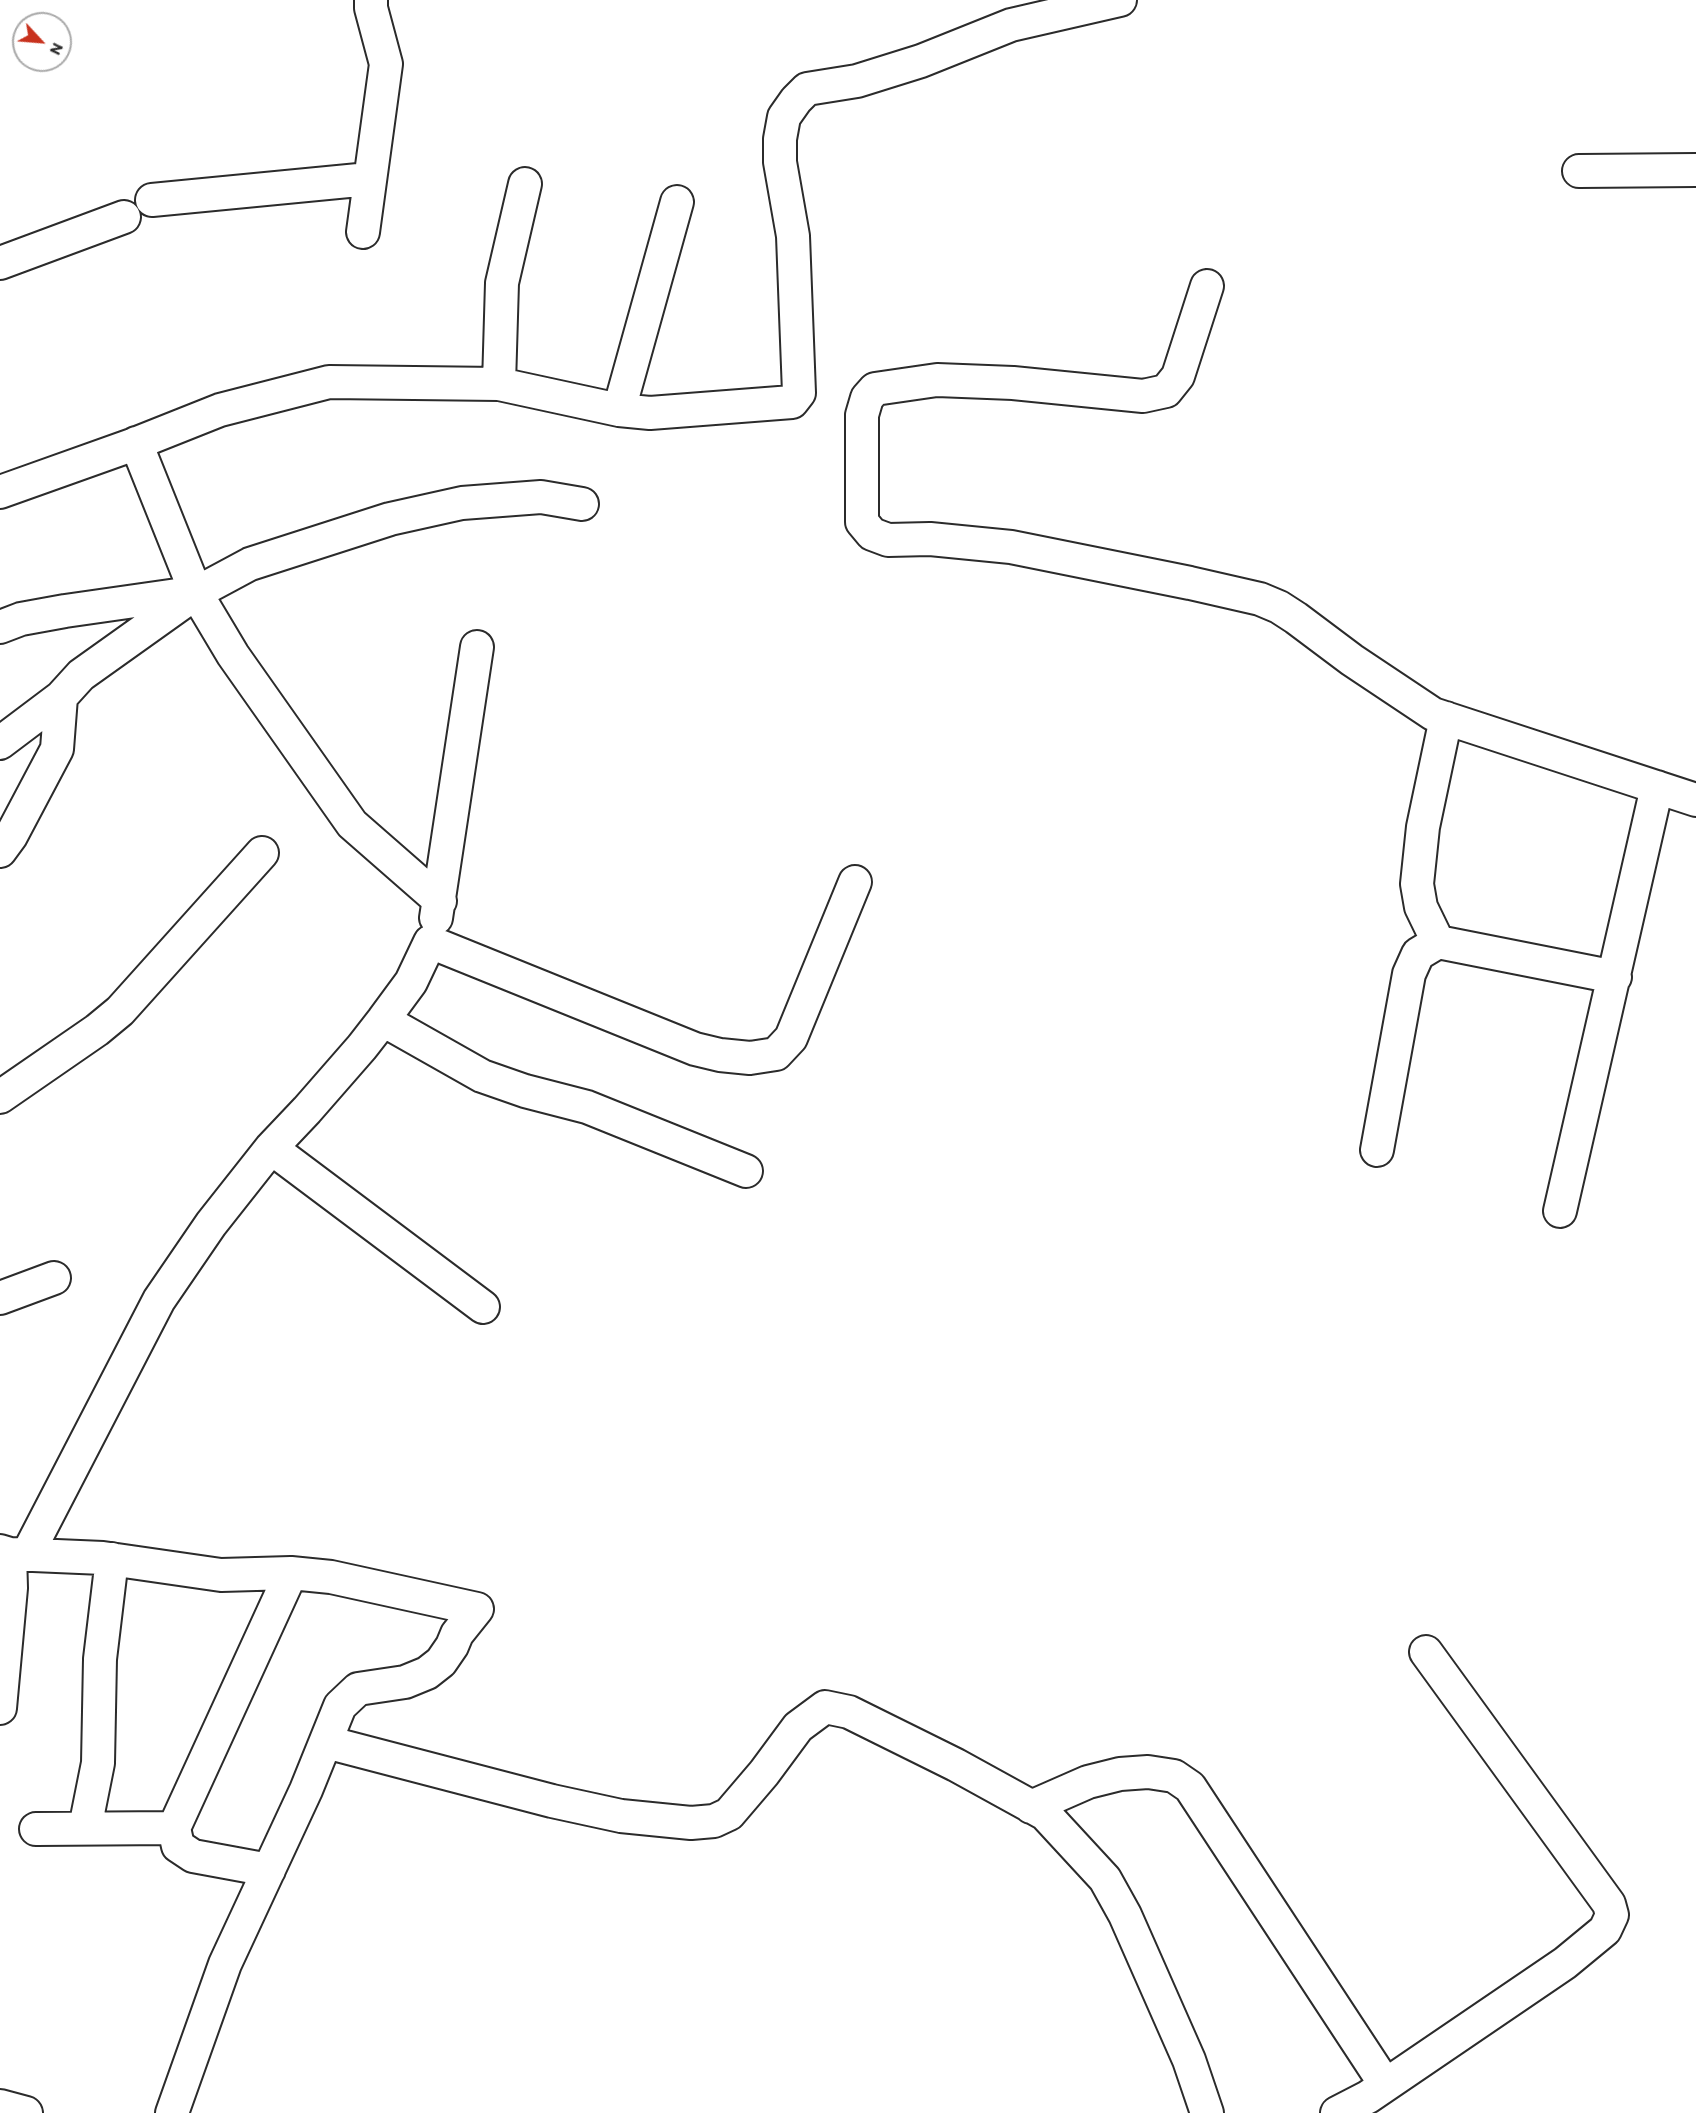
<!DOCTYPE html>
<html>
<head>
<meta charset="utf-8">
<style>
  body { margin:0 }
  #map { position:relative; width:1696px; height:2113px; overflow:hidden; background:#fff; font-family:Itim,sans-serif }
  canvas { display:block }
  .north { position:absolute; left:12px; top:12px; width:60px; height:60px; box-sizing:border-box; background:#fff; border:2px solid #aaa; border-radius:50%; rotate:116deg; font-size:16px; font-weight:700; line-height:24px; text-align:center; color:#2b2b2b }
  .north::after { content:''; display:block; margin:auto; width:21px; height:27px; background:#c8321e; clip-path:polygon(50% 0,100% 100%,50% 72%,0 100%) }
</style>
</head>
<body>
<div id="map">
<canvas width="1696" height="2113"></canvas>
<div class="north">N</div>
</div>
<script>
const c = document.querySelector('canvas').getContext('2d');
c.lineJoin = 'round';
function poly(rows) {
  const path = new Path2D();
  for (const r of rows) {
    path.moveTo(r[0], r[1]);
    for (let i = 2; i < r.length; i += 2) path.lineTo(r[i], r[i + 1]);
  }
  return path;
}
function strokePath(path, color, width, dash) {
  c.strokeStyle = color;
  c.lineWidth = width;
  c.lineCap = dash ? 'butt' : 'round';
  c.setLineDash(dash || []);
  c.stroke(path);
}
const minor = poly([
  [1579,171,1696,170],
  [152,200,369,179],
  [363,232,386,64,371,8,371,0],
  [0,263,124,217],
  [1207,286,1178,376,1166,391,1143,396,1013,383,937,380,875,389,867,398,862,415,862,522,872,534,888,540,930,539,1011,547,1190,583,1260,599,1279,607,1296,618,1352,660,1433,714,1696,800],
  [499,384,502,283,525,184],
  [619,410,677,202],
  [136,443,196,593,233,655,352,824,440,901],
  [0,492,132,445,220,410,329,382,499,384,619,410,650,413,792,402,799,393,793,236,780,162,780,139,784,117,796,100,807,89,857,81,921,61,1011,25,1120,0],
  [0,627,21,619,65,611,191,593],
  [0,743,61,697],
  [0,851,11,836,57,749,61,697,81,675,196,593,250,564,390,519,462,503,541,497,582,504],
  [436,918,477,647],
  [1438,942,1421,907,1417,884,1423,827,1446,718],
  [383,1020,482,1076,525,1091,587,1107,746,1171],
  [0,1097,97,1030,120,1011,262,853],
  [271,1148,483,1307],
  [1377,1150,1409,974,1418,954,1438,942,1615,977],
  [1560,1211,1657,787],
  [0,1298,54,1278],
  [0,1551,10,1554,103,1558,221,1575,291,1573,331,1577,477,1609,457,1634,452,1646,441,1662,427,1673,405,1682,358,1689,340,1706,306,1790,225,1964,172,2113],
  [27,1555,159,1300,211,1224,271,1148,307,1110,362,1047,383,1020,411,982,430,942,695,1049,720,1055,750,1058,776,1054,791,1038,855,882],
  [0,1708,11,1588,10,1554],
  [326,1742,552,1801,621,1816,691,1823,714,1821,729,1814,764,1773,798,1727,825,1707,849,1712,956,1765,1045,1814,1105,1879,1125,1915,1189,2060,1207,2113],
  [1031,1807,1088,1782,1120,1774,1148,1772,1174,1776,1190,1787,1385,2084],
  [85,1828,98,1763,100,1659,112,1559],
  [36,1829,174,1828],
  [269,1870,193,1856,178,1846,174,1828,291,1573],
  [0,2106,26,2113],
  [1337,2113,1368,2097,1565,1963,1605,1930,1612,1915,1609,1904,1426,1652]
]);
strokePath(minor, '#2b2b2b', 36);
strokePath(minor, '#fff', 32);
</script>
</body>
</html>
